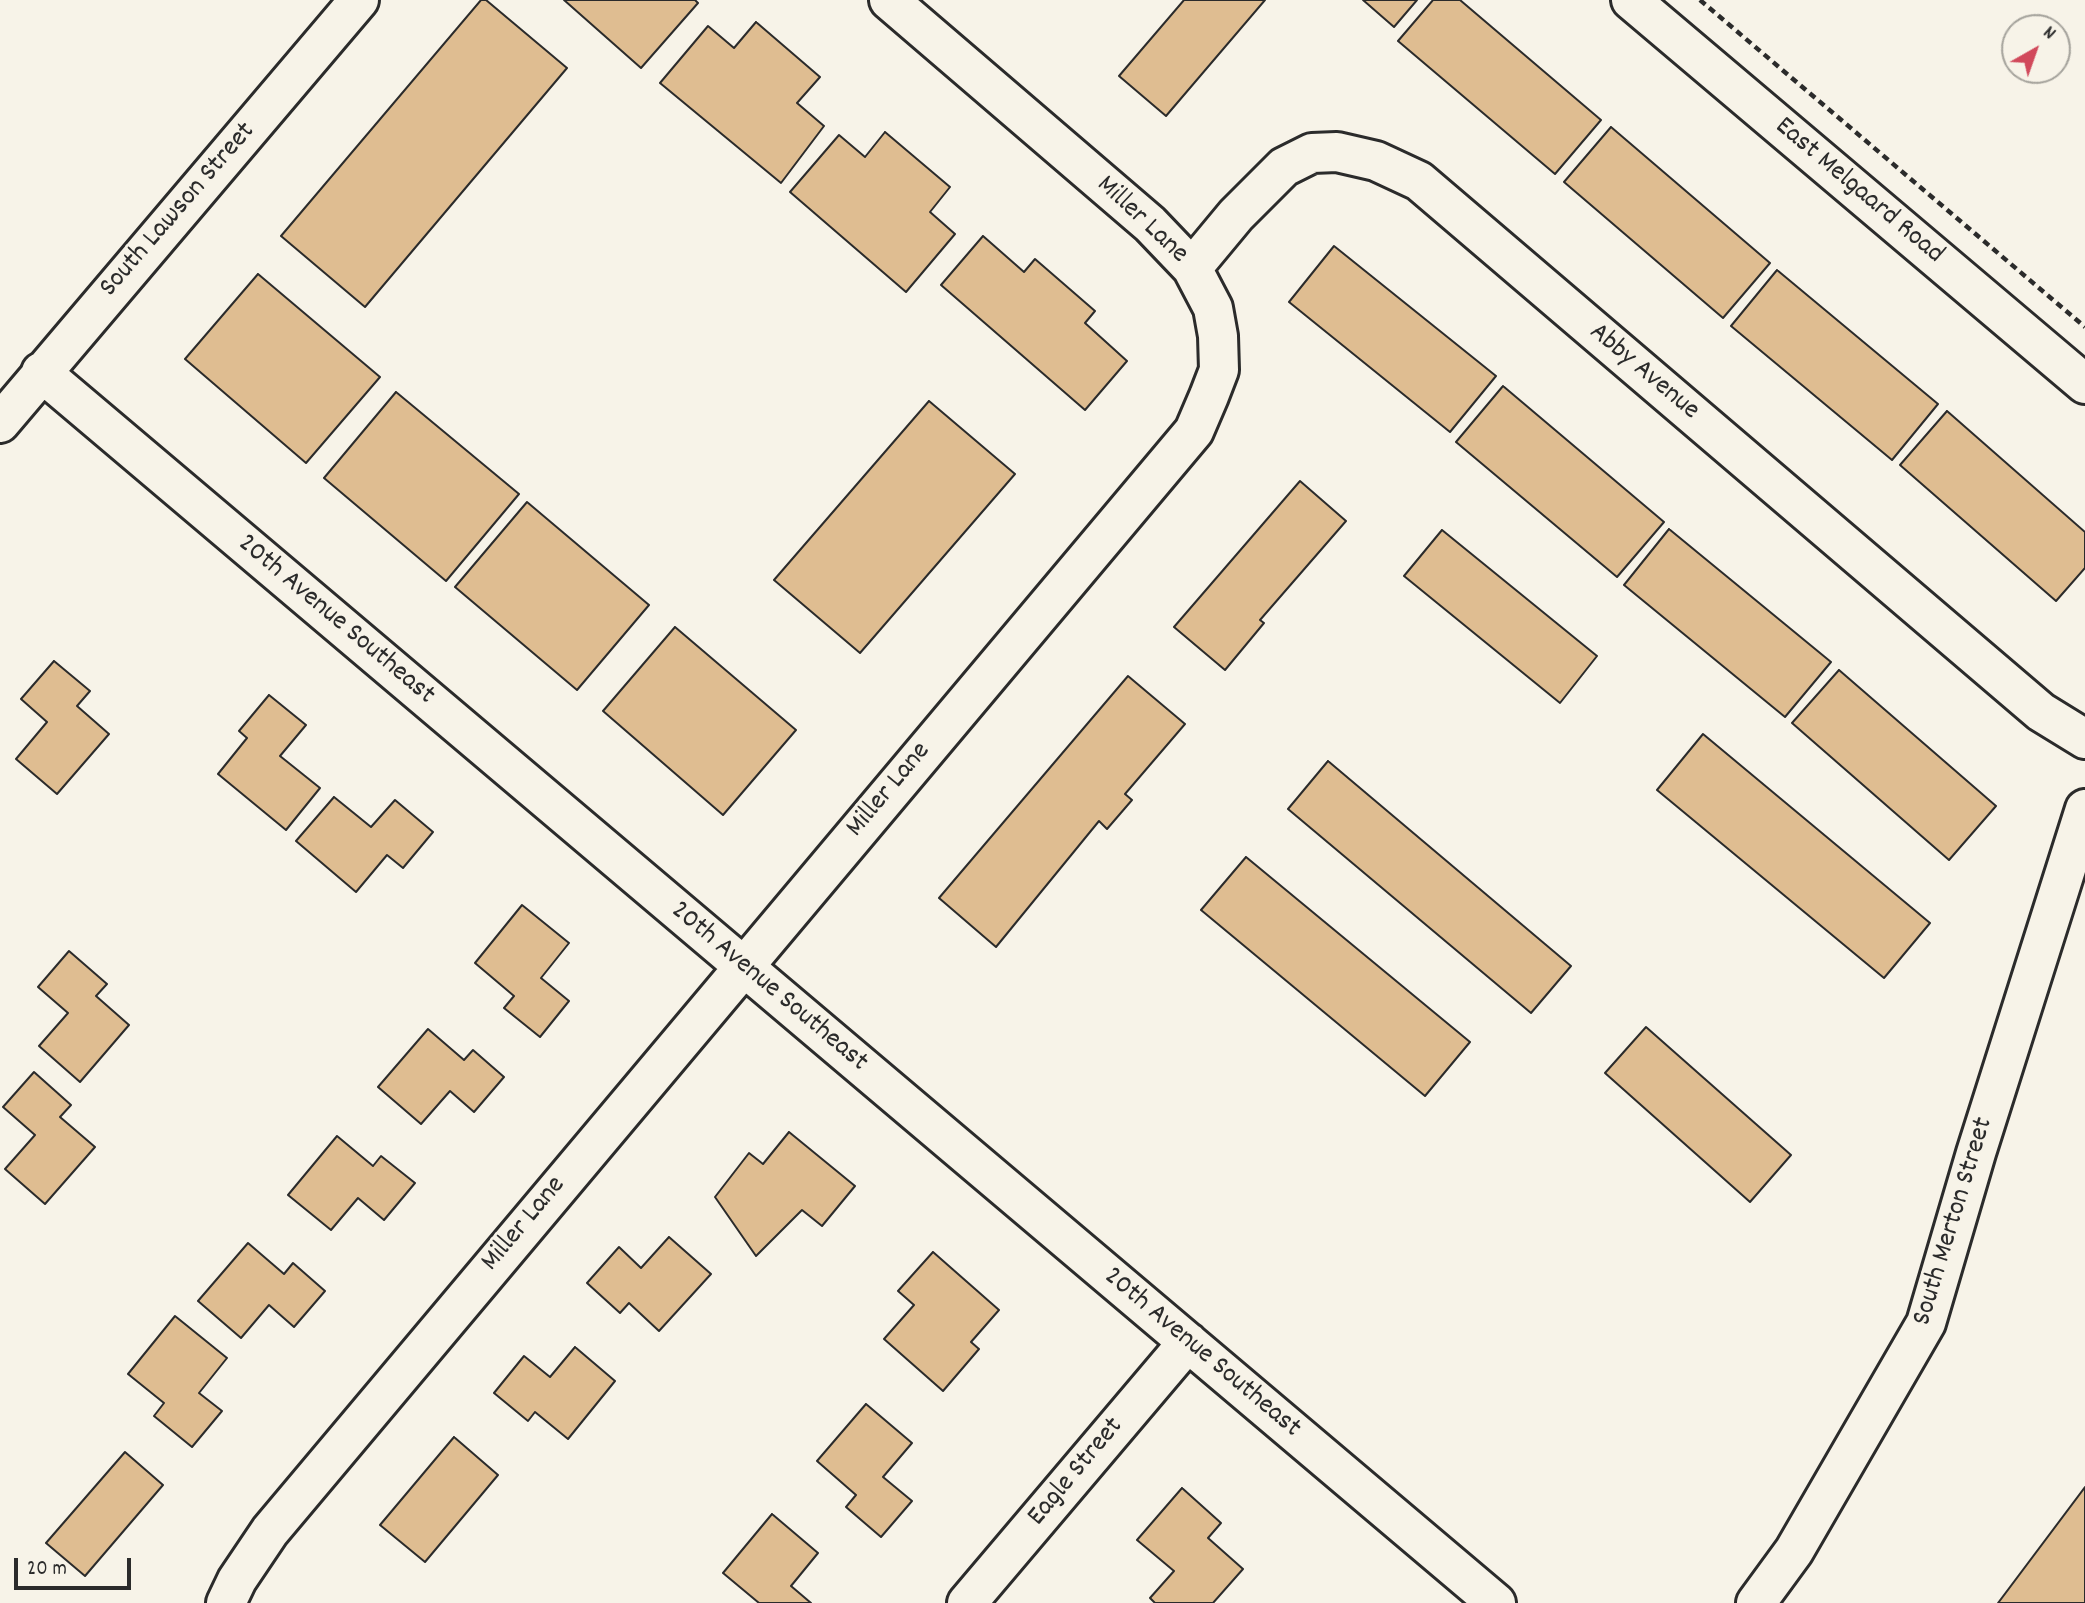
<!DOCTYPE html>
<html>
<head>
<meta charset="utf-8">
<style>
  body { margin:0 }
  #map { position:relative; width:2085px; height:1603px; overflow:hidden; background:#f7f3e8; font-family:Dekko,sans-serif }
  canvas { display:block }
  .north { position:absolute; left:2001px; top:14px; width:70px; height:70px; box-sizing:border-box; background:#f7f3e8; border:2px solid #a5a39c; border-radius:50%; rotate:40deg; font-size:19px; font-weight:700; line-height:28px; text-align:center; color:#2b2b2b }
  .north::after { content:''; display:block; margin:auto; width:24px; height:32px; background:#d1495b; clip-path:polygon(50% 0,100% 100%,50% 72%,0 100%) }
  .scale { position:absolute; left:14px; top:1558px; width:117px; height:32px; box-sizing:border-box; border:4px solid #2b2b2b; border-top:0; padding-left:9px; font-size:21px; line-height:24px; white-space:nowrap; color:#2b2b2b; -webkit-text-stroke:5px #f7f3e8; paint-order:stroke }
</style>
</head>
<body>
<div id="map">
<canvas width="2085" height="1603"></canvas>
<div class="north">N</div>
<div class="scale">20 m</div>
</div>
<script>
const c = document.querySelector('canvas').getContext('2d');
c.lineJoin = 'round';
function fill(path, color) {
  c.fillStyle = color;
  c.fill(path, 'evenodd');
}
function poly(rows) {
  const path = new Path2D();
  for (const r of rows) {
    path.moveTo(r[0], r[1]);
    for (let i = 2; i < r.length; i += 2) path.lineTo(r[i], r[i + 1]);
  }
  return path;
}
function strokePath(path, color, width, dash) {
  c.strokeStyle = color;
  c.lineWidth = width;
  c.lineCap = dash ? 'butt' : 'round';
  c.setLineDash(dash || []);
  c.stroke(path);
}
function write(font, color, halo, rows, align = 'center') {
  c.font = font + ' Dekko,sans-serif';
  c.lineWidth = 5;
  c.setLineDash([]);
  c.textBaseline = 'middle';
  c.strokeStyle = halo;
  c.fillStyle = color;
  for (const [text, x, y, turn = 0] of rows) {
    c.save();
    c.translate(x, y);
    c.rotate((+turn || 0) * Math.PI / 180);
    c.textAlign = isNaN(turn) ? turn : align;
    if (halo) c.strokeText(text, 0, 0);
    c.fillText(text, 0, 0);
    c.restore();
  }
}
const building = poly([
  [481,0,486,0,567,68,365,307,281,236,481,0],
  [564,0,695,0,698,3,641,68,564,0],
  [1184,0,1265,0,1166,116,1119,76,1184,0],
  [1363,0,1417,0,1394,27,1363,0],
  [1433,0,1460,0,1601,120,1555,174,1398,41,1433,0],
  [756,22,820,77,797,103,824,126,781,183,660,83,708,26,734,48,756,22],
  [1611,127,1770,263,1723,318,1564,182,1611,127],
  [885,132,950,187,930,212,955,234,906,292,790,192,839,135,865,157,885,132],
  [983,236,1024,272,1035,259,1095,311,1085,323,1127,361,1085,410,941,285,983,236],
  [1334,246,1496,376,1450,432,1289,302,1334,246],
  [1777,270,1938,404,1892,460,1731,326,1777,270],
  [258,274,380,377,306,463,185,359,258,274],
  [1503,386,1664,522,1617,577,1456,442,1503,386],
  [396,392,519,494,446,581,324,478,396,392],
  [929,401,1015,474,860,653,774,580,929,401],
  [1947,411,2085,532,2085,568,2056,601,1900,465,1947,411],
  [1300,481,1346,521,1260,620,1264,623,1225,670,1174,627,1300,481],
  [527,502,649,605,577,690,455,587,527,502],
  [1669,529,1831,662,1785,717,1624,585,1669,529],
  [1442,530,1597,656,1560,703,1404,576,1442,530],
  [675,627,796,730,723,815,603,711,675,627],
  [54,661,90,691,77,706,109,734,57,794,16,759,47,722,21,699,54,661],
  [1839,670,1996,806,1949,860,1792,723,1839,670],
  [1128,676,1185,724,1125,794,1132,800,1107,829,1099,821,996,947,939,898,1128,676],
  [269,695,306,725,280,756,320,788,286,830,218,774,247,738,239,731,269,695],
  [1703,734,1930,923,1884,978,1657,790,1703,734],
  [1328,761,1571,966,1531,1013,1288,809,1328,761],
  [334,797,371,827,395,800,433,832,403,868,387,855,356,892,296,841,334,797],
  [1246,857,1470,1042,1425,1096,1201,910,1246,857],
  [522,905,569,943,541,978,569,1001,540,1037,504,1008,514,996,475,963,522,905],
  [69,951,107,984,96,996,129,1025,80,1082,39,1046,68,1013,38,987,69,951],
  [1646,1027,1791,1155,1750,1202,1605,1073,1646,1027],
  [428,1029,464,1060,473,1050,504,1077,474,1112,450,1091,421,1124,378,1087,428,1029],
  [34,1072,71,1105,60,1117,95,1147,45,1204,5,1169,35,1135,3,1107,34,1072],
  [789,1132,855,1186,822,1226,802,1210,756,1256,715,1197,749,1153,763,1164,789,1132],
  [337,1136,373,1166,381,1156,415,1183,384,1220,358,1198,331,1230,288,1195,337,1136],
  [669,1237,711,1274,659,1331,629,1303,620,1313,587,1283,619,1247,641,1268,669,1237],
  [248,1243,284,1274,293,1263,325,1291,294,1327,269,1305,241,1338,198,1301,248,1243],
  [933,1252,999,1310,971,1342,979,1349,943,1391,884,1339,914,1305,898,1291,933,1252],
  [175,1316,227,1358,199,1393,222,1411,192,1447,154,1416,164,1403,128,1374,175,1316],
  [575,1347,615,1381,568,1439,535,1412,528,1421,494,1393,524,1356,550,1377,575,1347],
  [866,1404,912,1443,883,1477,912,1501,881,1537,846,1507,856,1495,817,1461,866,1404],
  [454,1437,498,1475,425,1562,380,1525,454,1437],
  [125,1452,163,1485,85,1576,46,1543,125,1452],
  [2085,1487,2085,1603,1998,1603,2085,1487],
  [1182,1488,1221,1523,1208,1538,1243,1569,1213,1603,1155,1603,1150,1598,1174,1571,1137,1540,1182,1488],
  [772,1514,818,1553,791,1586,811,1603,759,1603,723,1573,772,1514]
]);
fill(building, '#dfbd91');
strokePath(building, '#2b2b2b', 2);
const street = poly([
  [1192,268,1236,215,1284,167,1312,153,1337,152,1376,161,1419,181,2041,712,2085,739],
  [41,372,1496,1603],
  [0,423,359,0],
  [226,1603,237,1580,270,1531,1194,431,1209,396,1219,370,1218,336,1213,308,1192,268,1150,224,889,0],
  [967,1603,1188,1342],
  [1756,1603,1794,1551,1926,1323,1976,1153,2085,809]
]);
const secondary = poly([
  [1631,0,2085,384]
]);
strokePath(street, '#2b2b2b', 44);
strokePath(secondary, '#2b2b2b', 44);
strokePath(poly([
  [1700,0,2085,327]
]), '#2b2b2b', 4.5, [7, 5]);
strokePath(street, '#f7f3e8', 38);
strokePath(secondary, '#f7f3e8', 38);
write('28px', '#2b2b2b', '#f7f3e8', [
  ["East Melgaard Road",1858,192,40],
  ["South Lawson Street",179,211,-49],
  ["Miller Lane",1141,221,43],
  ["Abby Avenue",1643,373,40],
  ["20th Avenue Southeast",335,621,40],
  ["Miller Lane",890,791,-50],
  ["20th Avenue Southeast",768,988,40],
  ["South Merton Street",1955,1222,-73],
  ["Miller Lane",525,1225,-50],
  ["20th Avenue Southeast",1201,1354,40],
  ["Eagle Street",1077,1473,-50]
]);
</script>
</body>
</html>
